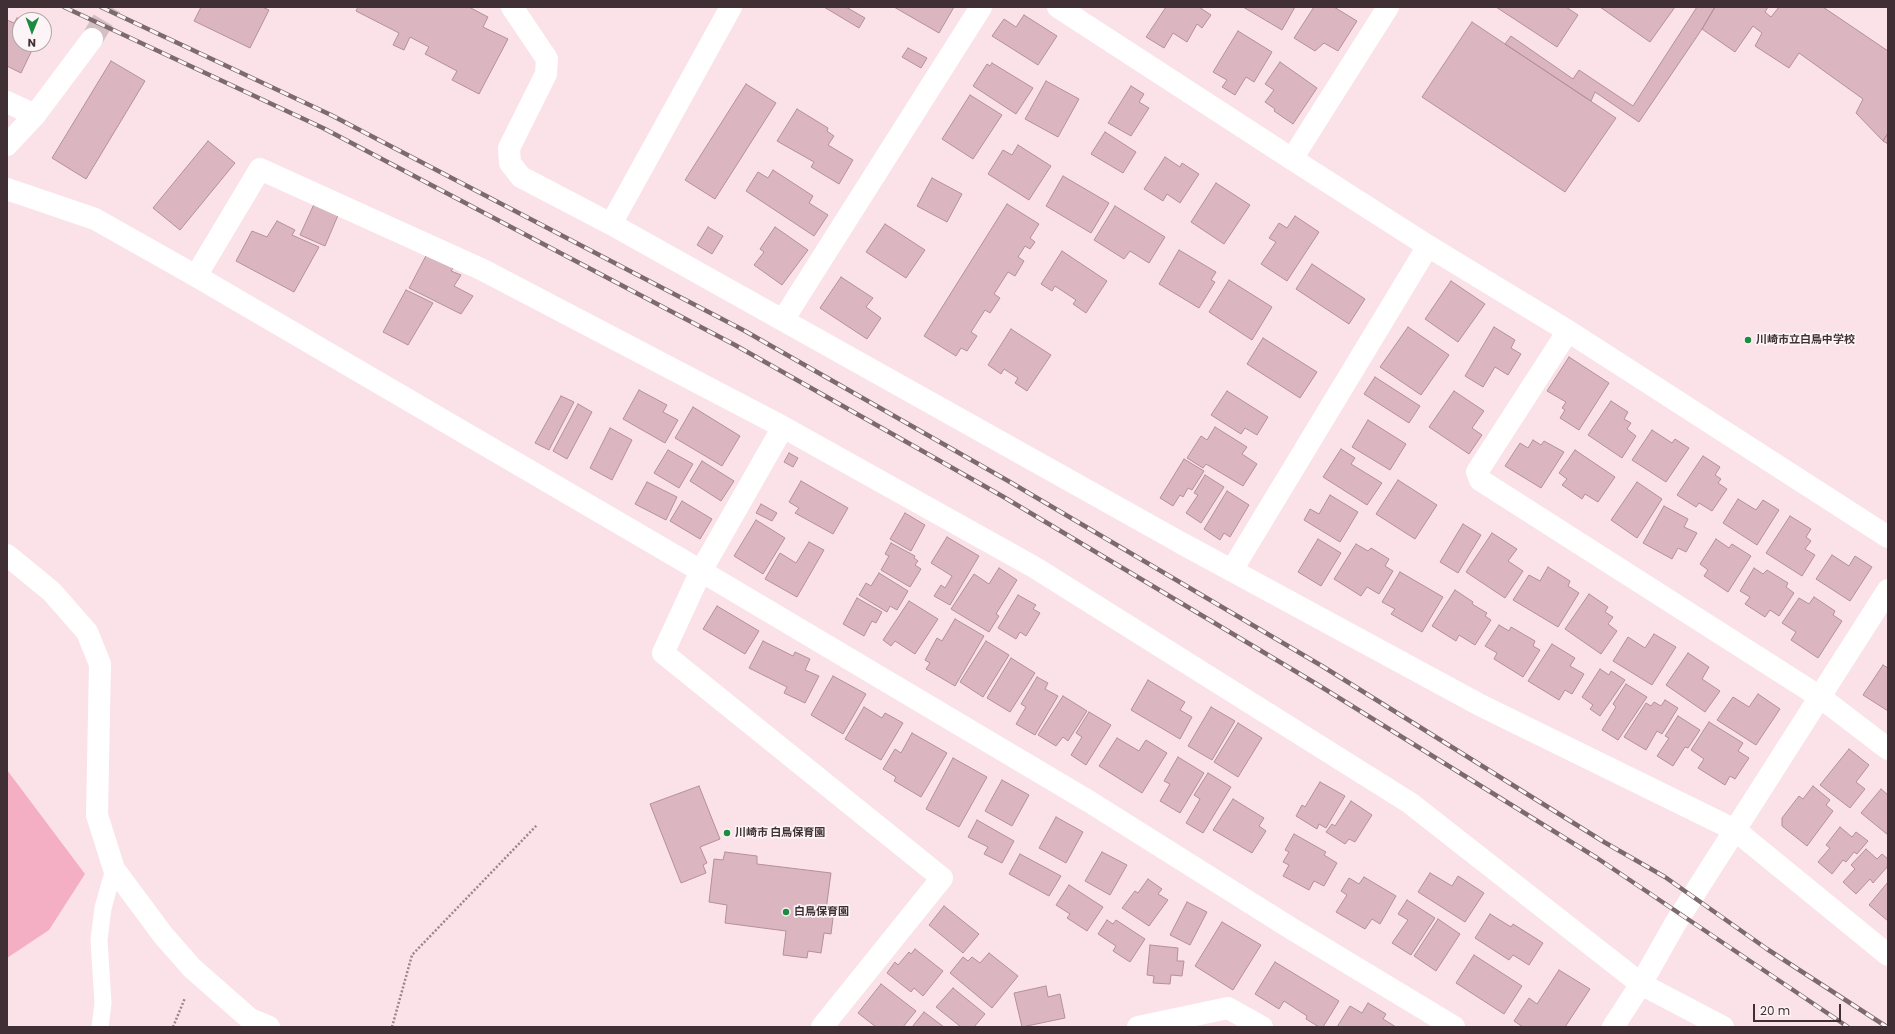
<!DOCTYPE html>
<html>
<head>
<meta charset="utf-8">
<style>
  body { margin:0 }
  #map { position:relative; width:1895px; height:1034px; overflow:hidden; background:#fae2e8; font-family:Poppins,sans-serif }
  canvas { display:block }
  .frame { position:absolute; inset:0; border:8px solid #403035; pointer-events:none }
  .north { position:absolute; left:12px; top:12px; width:40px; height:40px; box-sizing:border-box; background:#fcf4f6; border:1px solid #b1a6a9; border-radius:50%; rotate:181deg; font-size:11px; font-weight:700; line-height:16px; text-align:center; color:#403035 }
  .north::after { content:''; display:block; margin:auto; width:14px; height:18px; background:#1e8b43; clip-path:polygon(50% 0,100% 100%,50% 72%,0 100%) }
  .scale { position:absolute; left:1753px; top:1004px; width:88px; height:18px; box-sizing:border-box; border:2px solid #403035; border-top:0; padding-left:5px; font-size:12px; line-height:14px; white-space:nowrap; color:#403035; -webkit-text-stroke:3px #fcf4f6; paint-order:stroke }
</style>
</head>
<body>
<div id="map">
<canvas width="1895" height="1034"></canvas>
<div class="frame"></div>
<div class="north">N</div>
<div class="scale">20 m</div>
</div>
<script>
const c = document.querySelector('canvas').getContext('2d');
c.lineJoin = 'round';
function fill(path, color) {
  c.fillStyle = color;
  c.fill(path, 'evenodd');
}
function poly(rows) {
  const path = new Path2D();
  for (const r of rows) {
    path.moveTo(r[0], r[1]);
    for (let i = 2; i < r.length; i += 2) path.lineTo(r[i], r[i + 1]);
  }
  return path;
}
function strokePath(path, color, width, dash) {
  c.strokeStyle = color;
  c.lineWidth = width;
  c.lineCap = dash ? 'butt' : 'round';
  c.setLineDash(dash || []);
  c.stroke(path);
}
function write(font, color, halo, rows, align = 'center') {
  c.font = font + ' Poppins,"Noto Sans JP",sans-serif';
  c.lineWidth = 3.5;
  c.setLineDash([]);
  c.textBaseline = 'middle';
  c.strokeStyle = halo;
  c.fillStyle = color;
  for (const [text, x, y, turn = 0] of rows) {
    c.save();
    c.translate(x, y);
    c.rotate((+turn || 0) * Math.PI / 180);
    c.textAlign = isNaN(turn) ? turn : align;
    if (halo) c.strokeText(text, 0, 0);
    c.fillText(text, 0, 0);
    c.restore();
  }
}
fill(poly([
  [7,770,85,874,49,930,7,958]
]), '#f4afc4');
const building = poly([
  [201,7,262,7,269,10,250,48,194,21,201,7],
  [358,7,469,7,488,17,483,27,508,39,479,94,452,80,457,71,425,54,429,47,410,37,404,50,393,45,399,33,356,11,358,7],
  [824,7,846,7,865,18,859,28,824,7],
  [894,7,954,7,939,33,894,7],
  [1166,7,1199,7,1211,15,1202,28,1197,24,1187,42,1173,33,1164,48,1146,37,1166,7],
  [1243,7,1295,7,1282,30,1243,7],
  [1314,7,1334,7,1357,21,1338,51,1324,43,1315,51,1294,38,1314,7],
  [1496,7,1566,7,1578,15,1557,47,1496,7],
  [1600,7,1675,7,1650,42,1600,7],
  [1697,7,1715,7,1702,29,1639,122,1595,92,1591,101,1505,44,1511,36,1573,79,1579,70,1633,106,1697,7],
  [1715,7,1768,7,1765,12,1771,17,1779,7,1823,7,1888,51,1888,133,1883,141,1856,113,1863,99,1799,53,1789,68,1755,46,1762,33,1753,26,1735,52,1702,29,1715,7],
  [1024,15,1057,36,1038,65,992,36,1004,19,1016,27,1024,15],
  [17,18,21,20,20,44,35,44,21,73,7,66,7,20,14,23,17,18],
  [1472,22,1616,118,1565,192,1422,97,1472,22],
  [1238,31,1272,52,1254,82,1246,77,1235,95,1222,87,1227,80,1213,72,1238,31],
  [908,48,927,58,921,68,902,57,908,48],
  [111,61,145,81,86,179,52,158,111,61],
  [1280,62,1317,88,1293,124,1274,111,1275,109,1265,102,1274,90,1265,84,1280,62],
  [992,63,1033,88,1016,114,973,86,987,64,990,66,992,63],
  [1046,81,1079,99,1058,137,1025,119,1046,81],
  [746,84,776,103,715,199,685,180,746,84],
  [1131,86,1144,94,1139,102,1149,108,1131,136,1108,123,1131,86],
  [970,95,1002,115,973,159,942,139,970,95],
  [797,109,828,128,827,131,834,136,828,145,853,160,839,184,811,167,814,162,777,141,797,109],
  [1105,132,1136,152,1123,173,1091,154,1105,132],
  [1888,133,1888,144,1883,141,1888,133],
  [208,141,235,163,180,230,153,208,208,141],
  [1018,145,1051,166,1029,200,988,174,1003,150,1012,155,1018,145],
  [1165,157,1180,167,1182,163,1199,174,1180,203,1167,194,1163,201,1144,189,1165,157],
  [773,170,813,196,809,203,828,215,814,236,746,191,758,172,768,178,773,170],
  [1063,176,1109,203,1091,233,1046,206,1063,176],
  [932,178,962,194,947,222,917,206,932,178],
  [1216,183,1250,205,1224,244,1191,222,1216,183],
  [315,202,339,213,325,246,300,235,315,202],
  [1007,204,1039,224,1030,238,1035,242,1030,249,1025,246,1018,257,1024,261,1015,276,1008,272,994,294,1000,298,990,313,985,310,971,332,977,336,967,351,961,348,956,356,924,336,1007,204],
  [1115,206,1165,237,1149,263,1130,251,1124,259,1094,240,1115,206],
  [1295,216,1319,232,1287,281,1261,264,1276,242,1269,238,1279,223,1287,228,1295,216],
  [277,221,295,230,292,235,319,247,294,292,236,261,252,231,267,237,277,221],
  [885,224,925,250,906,278,866,252,885,224],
  [708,227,723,236,712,254,697,245,708,227],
  [775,227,808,250,782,285,754,265,764,252,760,249,775,227],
  [429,250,457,263,451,271,461,275,454,286,473,296,461,314,409,288,429,250],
  [1179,250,1216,272,1211,280,1215,282,1199,308,1159,284,1179,250],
  [1062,251,1107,281,1086,313,1073,304,1076,300,1055,286,1052,291,1041,284,1062,251],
  [1312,264,1365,299,1349,324,1296,289,1312,264],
  [841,277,873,298,866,307,881,318,867,339,820,308,841,277],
  [1229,280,1272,307,1252,340,1209,312,1229,280],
  [1451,281,1485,304,1458,342,1425,319,1451,281],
  [406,290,433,303,408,345,383,332,406,290],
  [1408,327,1449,355,1421,395,1380,367,1408,327],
  [1494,327,1515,340,1511,348,1521,354,1508,375,1495,367,1483,387,1465,376,1494,327],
  [1011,329,1051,355,1027,391,1015,383,1018,378,1004,369,1001,374,988,365,1011,329],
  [1263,338,1317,372,1300,398,1247,364,1263,338],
  [1569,357,1609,383,1579,430,1560,418,1565,410,1562,408,1566,402,1547,391,1569,357],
  [1375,377,1420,406,1409,423,1364,394,1375,377],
  [639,390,667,405,663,412,678,420,665,443,623,419,639,390],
  [1227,391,1268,417,1257,435,1245,428,1241,434,1211,415,1227,391],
  [1454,391,1484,411,1472,428,1482,435,1469,454,1429,427,1454,391],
  [561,396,574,402,549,450,535,443,561,396],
  [1611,401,1628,412,1624,419,1631,423,1627,429,1636,436,1622,458,1588,435,1611,401],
  [578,404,592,412,567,459,553,451,578,404],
  [693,407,740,436,722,466,675,438,693,407],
  [1368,420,1406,444,1390,470,1352,447,1368,420],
  [1215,427,1247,447,1242,454,1257,464,1243,486,1206,464,1203,468,1187,458,1201,436,1207,440,1215,427],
  [610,428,632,440,612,480,590,468,610,428],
  [1652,430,1672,443,1675,439,1689,448,1666,482,1632,460,1652,430],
  [1533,440,1541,445,1544,441,1564,452,1541,488,1505,466,1520,443,1528,448,1533,440],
  [1341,449,1355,458,1351,464,1382,483,1367,505,1323,477,1341,449],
  [668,450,693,464,679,488,654,473,668,450],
  [1575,450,1615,477,1598,502,1585,494,1582,499,1562,485,1567,479,1559,473,1575,450],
  [789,453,798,458,793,467,784,462,789,453],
  [1703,456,1720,467,1715,475,1721,479,1718,483,1727,489,1712,511,1699,503,1696,507,1677,495,1703,456],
  [1184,459,1204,471,1192,490,1188,488,1183,497,1180,495,1173,506,1160,498,1184,459],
  [702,461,734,481,721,501,690,481,702,461],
  [1205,475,1224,487,1201,523,1186,513,1198,495,1194,493,1205,475],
  [1398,480,1437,505,1415,539,1376,514,1398,480],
  [801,481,848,508,833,534,795,513,799,508,789,502,801,481],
  [647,482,677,497,666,520,635,504,647,482],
  [1637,482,1662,499,1637,538,1611,520,1637,482],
  [1227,491,1249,505,1230,537,1224,533,1220,540,1204,529,1227,491],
  [1330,495,1358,512,1340,542,1304,520,1310,509,1319,514,1330,495],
  [1738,499,1756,510,1763,500,1779,510,1757,545,1723,523,1738,499],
  [682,501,712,519,700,539,670,521,682,501],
  [761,504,777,513,772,521,756,513,761,504],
  [1664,506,1688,519,1684,527,1697,533,1686,552,1678,548,1672,559,1643,543,1664,506],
  [905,513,925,525,911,551,890,539,905,513],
  [1790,516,1811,529,1806,537,1811,541,1805,549,1815,555,1802,576,1766,553,1790,516],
  [756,520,785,538,763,574,734,556,756,520],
  [1463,524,1481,535,1458,573,1440,562,1463,524],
  [1492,533,1517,549,1508,561,1523,571,1505,598,1466,572,1492,533],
  [947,537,979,556,950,605,934,596,941,585,945,588,952,576,931,563,947,537],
  [1318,539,1341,553,1321,586,1298,572,1318,539],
  [1716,539,1729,548,1732,544,1751,556,1728,592,1704,576,1708,570,1700,564,1716,539],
  [809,542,824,550,797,597,765,579,780,553,796,563,809,542],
  [891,543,915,556,914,558,918,561,915,565,921,569,910,587,881,570,889,556,885,554,891,543],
  [1356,544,1368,551,1371,548,1389,559,1385,566,1393,571,1379,594,1367,587,1361,596,1334,579,1356,544],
  [1832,555,1849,566,1855,556,1872,567,1850,601,1816,579,1832,555],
  [1548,567,1570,581,1568,586,1579,593,1558,627,1513,600,1529,575,1540,581,1548,567],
  [999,568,1017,580,996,614,999,616,989,632,951,609,974,574,989,584,999,568],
  [1754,568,1763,574,1767,570,1788,583,1786,587,1794,593,1779,616,1770,610,1765,617,1745,604,1750,597,1740,591,1754,568],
  [1400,572,1443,597,1422,632,1391,614,1395,609,1382,602,1400,572],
  [879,573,908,591,897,610,890,606,887,612,859,595,866,583,871,586,879,573],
  [1455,590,1473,602,1472,604,1487,613,1485,616,1491,620,1475,645,1459,635,1456,641,1432,626,1455,590],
  [1589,594,1608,607,1605,612,1613,617,1608,624,1617,631,1601,654,1565,629,1589,594],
  [1018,595,1036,605,1033,609,1040,613,1026,636,1020,632,1016,639,998,628,1018,595],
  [1814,597,1835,611,1833,615,1842,621,1818,658,1791,640,1796,632,1782,623,1799,598,1809,604,1814,597],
  [857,598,882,612,876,623,872,621,864,636,843,624,857,598],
  [909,601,938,619,915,654,895,641,891,646,883,640,909,601],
  [717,606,759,631,745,654,703,629,717,606],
  [955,619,984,636,955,686,926,669,930,663,925,660,937,638,942,641,955,619],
  [1499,625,1509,631,1511,627,1535,641,1533,646,1540,650,1523,677,1494,659,1497,653,1485,646,1499,625],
  [1654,634,1676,647,1652,685,1613,661,1628,637,1645,648,1654,634],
  [763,641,793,656,795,652,810,659,805,670,819,676,805,703,784,693,787,687,749,668,763,641],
  [986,641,1009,655,983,697,960,682,986,641],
  [1552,644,1575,658,1570,666,1584,674,1572,694,1565,690,1559,700,1528,681,1552,644],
  [1688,653,1709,667,1702,679,1720,691,1705,712,1666,685,1688,653],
  [1011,658,1035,673,1010,712,987,698,1011,658],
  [1883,665,1888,668,1888,711,1863,695,1883,665],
  [1600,669,1609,675,1611,671,1625,680,1600,716,1590,709,1593,705,1582,697,1600,669],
  [833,676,866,694,843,734,811,715,833,676],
  [1037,677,1048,683,1045,689,1058,696,1035,735,1016,724,1026,707,1021,704,1037,677],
  [1148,680,1185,702,1180,710,1192,717,1180,739,1131,710,1148,680],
  [1626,684,1647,697,1618,740,1602,730,1616,707,1613,704,1626,684],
  [1758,694,1780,709,1756,745,1717,720,1733,697,1749,707,1758,694],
  [1063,696,1087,711,1068,741,1063,737,1056,746,1038,735,1063,696],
  [1665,700,1678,708,1662,734,1657,731,1646,750,1624,737,1646,703,1651,706,1654,702,1661,706,1665,700],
  [864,707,882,718,885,713,903,723,881,760,845,739,864,707],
  [1211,707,1235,721,1212,760,1188,746,1211,707],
  [1089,712,1111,725,1086,765,1071,755,1082,737,1076,733,1089,712],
  [1678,716,1700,730,1688,748,1685,747,1673,766,1657,756,1669,738,1665,736,1678,716],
  [1709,722,1743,743,1738,751,1749,758,1735,779,1730,776,1725,785,1698,768,1704,759,1691,750,1709,722],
  [1238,723,1262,738,1238,777,1214,762,1238,723],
  [912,733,947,753,921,797,894,781,896,777,883,769,895,749,901,753,912,733],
  [1117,738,1139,751,1146,740,1167,753,1142,793,1099,766,1117,738],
  [1849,749,1869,765,1856,782,1865,789,1850,808,1820,785,1849,749],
  [1178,757,1204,773,1180,813,1160,801,1170,784,1164,781,1178,757],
  [953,758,987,777,959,827,926,809,953,758],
  [1208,773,1231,787,1203,833,1186,823,1200,799,1194,795,1208,773],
  [1002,780,1029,795,1012,826,985,811,1002,780],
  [1320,782,1345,796,1326,828,1319,824,1317,829,1296,816,1302,805,1305,807,1320,782],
  [699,786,720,839,700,847,707,863,703,865,706,873,681,883,650,804,699,786],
  [1813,786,1830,800,1826,805,1833,811,1807,846,1782,826,1782,818,1799,796,1803,799,1813,786],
  [1881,789,1888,795,1888,835,1861,813,1881,789],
  [1233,799,1264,818,1259,826,1266,831,1252,853,1213,830,1233,799],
  [1351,801,1372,815,1355,842,1349,839,1345,844,1326,832,1332,824,1335,826,1351,801],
  [1056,817,1083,832,1066,863,1039,848,1056,817],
  [977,820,1014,841,1002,863,984,854,988,847,968,837,977,820],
  [1840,827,1852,837,1856,832,1868,841,1857,854,1854,852,1846,862,1843,860,1832,874,1818,862,1830,848,1826,845,1840,827],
  [1294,834,1326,852,1324,855,1337,863,1324,886,1314,881,1309,890,1283,876,1289,865,1283,862,1289,852,1285,850,1294,834],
  [1866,849,1877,859,1882,854,1888,859,1888,866,1873,883,1870,879,1856,894,1843,882,1855,869,1851,865,1866,849],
  [725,852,757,856,757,864,831,873,826,910,834,910,831,934,824,933,821,953,808,951,807,958,783,955,786,931,725,923,727,905,709,902,714,859,723,860,725,852],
  [1102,852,1127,865,1110,895,1085,881,1102,852],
  [1020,854,1061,876,1049,896,1009,874,1020,854],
  [1430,873,1452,886,1458,876,1484,893,1465,922,1418,892,1430,873],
  [1364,877,1396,896,1380,924,1372,919,1365,929,1336,912,1347,895,1341,891,1349,878,1359,884,1364,877],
  [1148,879,1162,889,1158,894,1168,900,1149,926,1122,908,1135,891,1138,893,1148,879],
  [1888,882,1888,921,1869,905,1888,882],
  [1069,885,1103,907,1087,931,1067,918,1070,914,1056,905,1069,885],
  [1407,900,1435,918,1411,955,1392,943,1408,920,1398,914,1407,900],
  [1187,902,1207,912,1190,945,1170,935,1187,902],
  [944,906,979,934,963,953,929,925,944,906],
  [1490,914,1511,927,1513,924,1543,943,1529,965,1513,955,1509,960,1475,938,1490,914],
  [1438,919,1460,934,1436,971,1414,956,1438,919],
  [1107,920,1113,924,1116,920,1145,939,1130,962,1113,951,1116,946,1098,934,1107,920],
  [1222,922,1261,945,1233,990,1195,966,1222,922],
  [1150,945,1178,948,1177,961,1184,961,1182,976,1171,975,1170,984,1153,983,1154,976,1147,975,1150,945],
  [915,949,943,971,923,996,914,988,911,992,887,973,895,962,898,965,909,952,911,954,915,949],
  [989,953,1018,976,992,1008,950,973,963,957,968,961,972,957,980,963,989,953],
  [1474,955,1522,986,1504,1014,1456,983,1474,955],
  [1275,962,1339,1001,1323,1027,1319,1027,1306,1019,1307,1016,1284,1001,1279,1009,1255,994,1275,962],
  [1559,970,1590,989,1565,1027,1523,1027,1514,1021,1529,998,1537,1004,1559,970],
  [881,984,916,1011,903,1027,876,1027,858,1013,881,984],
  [1046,986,1048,997,1060,994,1065,1018,1022,1027,1014,993,1046,986],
  [953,988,985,1014,974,1027,961,1027,936,1007,953,988],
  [1368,1003,1386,1014,1383,1019,1396,1027,1337,1027,1350,1006,1362,1013,1368,1003],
  [924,1012,944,1027,912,1027,924,1012]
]);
fill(building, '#dbb5c0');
strokePath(building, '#b4909a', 1);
strokePath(poly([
  [92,39,111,7]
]), '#d5bec4', 22, [22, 11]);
strokePath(poly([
  [173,1027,185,998],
  [392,1027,412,955,537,825]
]), '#99858b', 2.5, [2, 2]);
strokePath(poly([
  [100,1027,103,1003,99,940,103,908,114,869]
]), '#fff', 17);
strokePath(poly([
  [512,7,547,59,546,74,509,148,510,163,521,177,611,224,1183,544],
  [1058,7,1292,159,1428,246,1568,331,1888,537],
  [7,102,35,115],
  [1292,159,1388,7],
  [611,224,731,7],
  [196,276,260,169,483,270,783,427,1034,567,1410,803,1641,984,1723,1027],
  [783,320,981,7],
  [1568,331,1477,472,1480,480,1820,697,1888,749],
  [783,427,701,571,663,653,942,878,822,1027],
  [7,555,52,592,87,632,100,664,97,815,114,869,163,935,192,968,250,1019,269,1027],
  [1232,570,1428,246],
  [1138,1027,1228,1008,1262,1027]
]), '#fff', 22);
strokePath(poly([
  [7,145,35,115,92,39],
  [7,189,95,219,196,276,701,571,1090,802,1292,929,1454,1027],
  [1183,544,1480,705,1735,830,1888,955],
  [1613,1027,1641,984,1675,924,1888,590]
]), '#fff', 22);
const rail = poly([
  [64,7,323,128,735,345,1002,496,1315,683,1597,858,1848,1027],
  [101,7,331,115,745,331,1010,482,1322,666,1604,842,1665,877,1767,949,1887,1027]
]);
strokePath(rail, '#7c6a6f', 4.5);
strokePath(rail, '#fcf4f6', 3, [9]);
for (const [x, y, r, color] of [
  [1748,340,4,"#1e8b43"],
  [727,833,4,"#1e8b43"],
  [786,912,4,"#1e8b43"]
]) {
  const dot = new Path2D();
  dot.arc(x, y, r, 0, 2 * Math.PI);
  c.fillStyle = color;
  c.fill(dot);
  strokePath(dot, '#fcf4f6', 1.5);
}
write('bold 11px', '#403035', '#fcf4f6', [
  ["川崎市立白鳥中学校",1756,340],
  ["川崎市 白鳥保育園",735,833],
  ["白鳥保育園",794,912]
], 'left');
</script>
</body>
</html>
